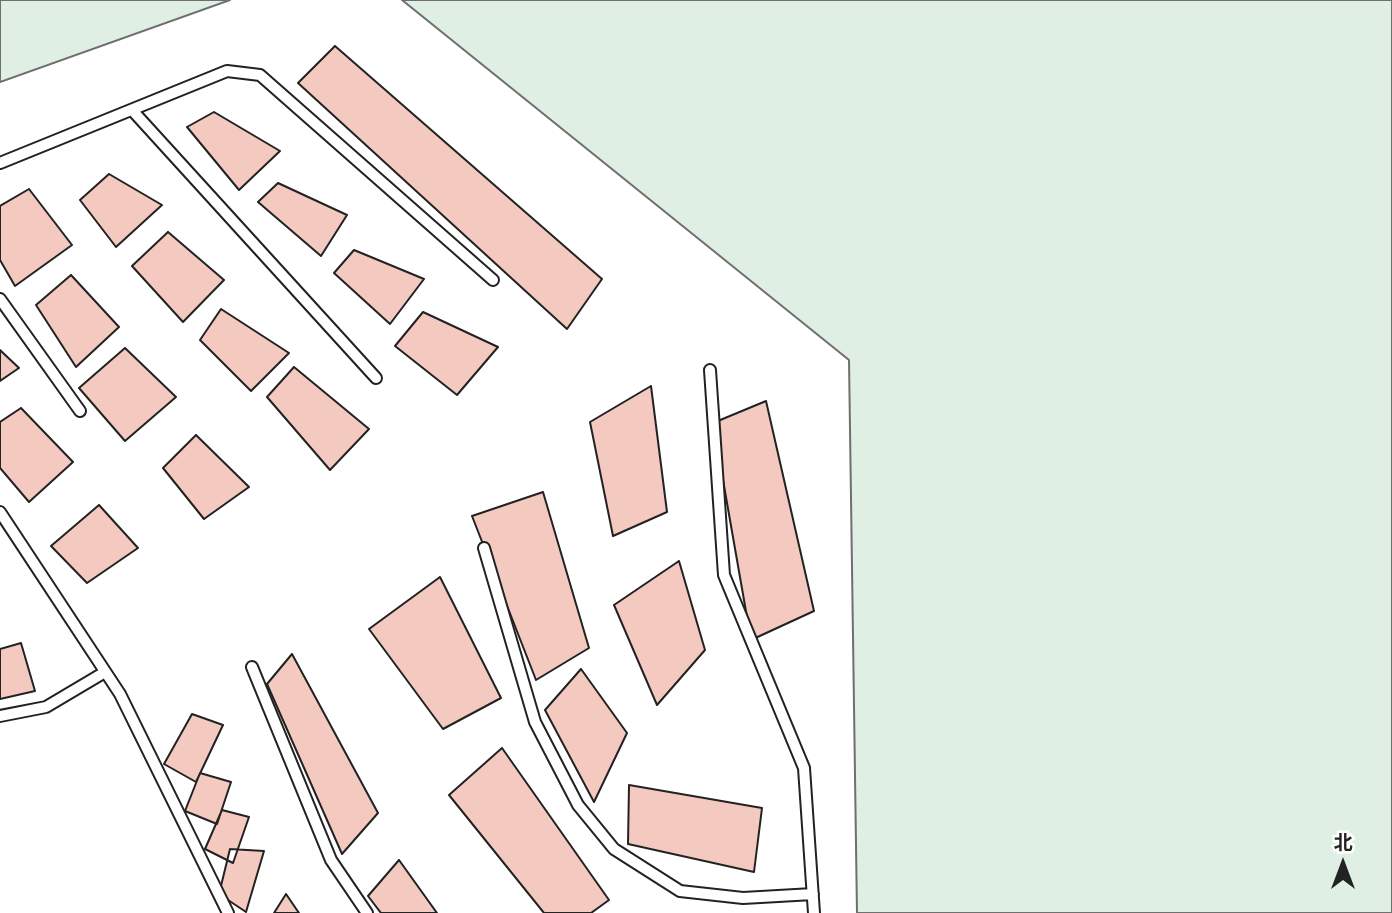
<!DOCTYPE html>
<html>
<head>
<meta charset="utf-8">
<style>
  body { margin:0 }
  #map { position:relative; width:1392px; height:913px; overflow:hidden; background:#fff; font-family:Figtree,"Noto Sans SC",sans-serif }
  canvas { display:block }
  .north { position:absolute; left:1308px; top:829px; width:70px; height:70px; -webkit-text-stroke:5px #fff; paint-order:stroke; rotate:0deg; font-size:19px; font-weight:700; line-height:28px; text-align:center; color:#222 }
  .north::after { content:''; display:block; margin:auto; width:24px; height:32px; background:#222; clip-path:polygon(50% 0,100% 100%,50% 72%,0 100%) }
</style>
</head>
<body>
<div id="map">
<canvas width="1392" height="913"></canvas>
<div class="north">北</div>
</div>
<script>
const c = document.querySelector('canvas').getContext('2d');
c.lineJoin = 'round';
function fill(path, color) {
  c.fillStyle = color;
  c.fill(path, 'evenodd');
}
function poly(rows) {
  const path = new Path2D();
  for (const r of rows) {
    path.moveTo(r[0], r[1]);
    for (let i = 2; i < r.length; i += 2) path.lineTo(r[i], r[i + 1]);
  }
  return path;
}
function strokePath(path, color, width, dash) {
  c.strokeStyle = color;
  c.lineWidth = width;
  c.lineCap = dash ? 'butt' : 'round';
  c.setLineDash(dash || []);
  c.stroke(path);
}
const green = poly([
  [0,0,230,0,0,82,0,0],
  [402,0,1392,0,1392,913,857,913,849,360,402,0]
]);
fill(green, '#e0efe3');
strokePath(green, '#6f6f6f', 2);
const building = poly([
  [335,46,602,279,567,329,298,83,335,46],
  [214,112,280,151,239,190,187,127,214,112],
  [109,174,162,205,116,247,80,200,109,174],
  [278,183,347,215,321,256,258,202,278,183],
  [29,189,72,245,15,286,0,260,0,206,29,189],
  [168,232,224,280,183,322,132,266,168,232],
  [354,250,424,279,390,324,334,273,354,250],
  [71,275,119,327,76,367,36,305,71,275],
  [221,309,289,353,251,391,200,340,221,309],
  [423,312,498,347,457,395,395,346,423,312],
  [125,348,176,397,125,441,79,388,125,348],
  [0,350,19,368,0,381,0,350],
  [294,367,369,429,330,470,267,397,294,367],
  [651,386,667,512,613,536,590,422,651,386],
  [766,401,814,611,751,640,713,423,766,401],
  [21,408,73,462,29,502,0,468,0,422,21,408],
  [196,435,249,487,204,519,163,468,196,435],
  [543,492,589,648,536,680,472,516,543,492],
  [99,505,138,548,87,583,51,546,99,505],
  [679,561,705,650,657,705,614,605,679,561],
  [440,577,501,698,443,729,369,629,440,577],
  [21,643,35,691,0,699,0,649,21,643],
  [292,654,378,813,342,854,267,684,292,654],
  [581,669,627,733,594,802,545,710,581,669],
  [192,714,223,725,196,782,164,764,192,714],
  [502,748,609,900,591,913,544,913,449,795,502,748],
  [200,773,231,782,217,824,185,811,200,773],
  [629,785,762,808,754,872,628,844,629,785],
  [222,810,249,817,233,863,205,849,222,810],
  [230,849,264,851,246,912,219,894,230,849],
  [399,860,437,913,381,913,368,896,399,860],
  [286,894,299,913,274,913,286,894]
]);
fill(building, '#f3c9c0');
strokePath(building, '#222', 2);
const lane = poly([
  [132,110,376,378],
  [0,163,227,71,260,75,493,280],
  [0,299,80,411],
  [710,370,724,575,804,768,814,913],
  [0,512,120,694,228,913],
  [484,548,535,722,578,805,614,849,680,891,743,898,813,894],
  [252,667,331,860,367,913],
  [0,716,46,707,105,672]
]);
strokePath(lane, '#222', 14);
strokePath(lane, '#fff', 10);
</script>
</body>
</html>
